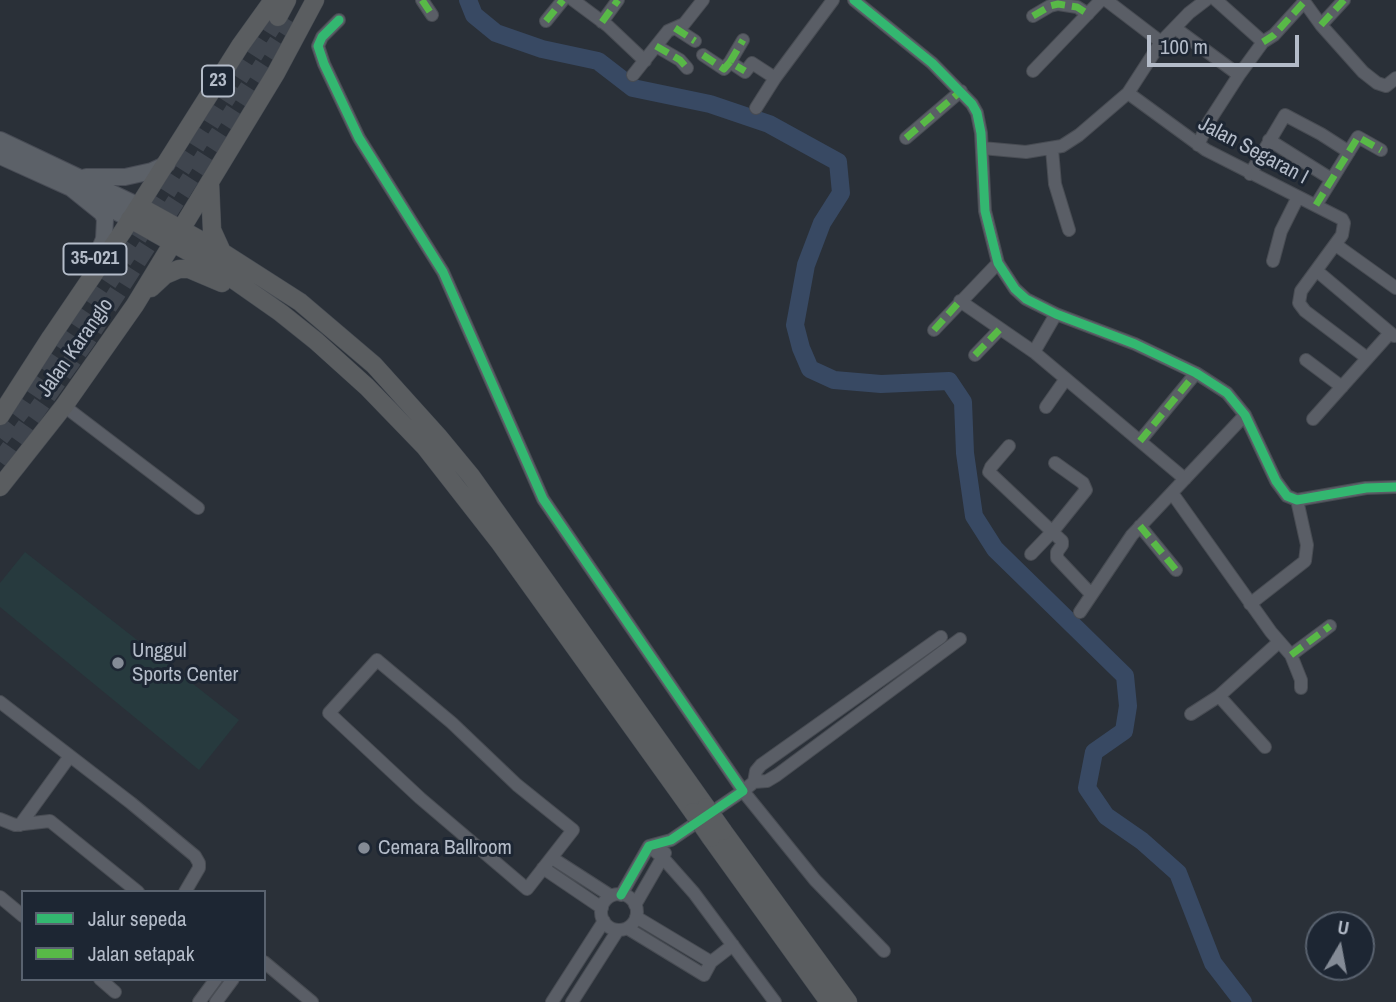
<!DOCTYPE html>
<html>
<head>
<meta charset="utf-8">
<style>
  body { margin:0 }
  #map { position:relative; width:1396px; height:1002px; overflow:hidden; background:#2a3038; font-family:"Archivo Narrow",sans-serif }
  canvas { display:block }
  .legend { position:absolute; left:21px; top:890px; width:245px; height:91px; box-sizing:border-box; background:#1d2633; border:2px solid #59626f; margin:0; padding:9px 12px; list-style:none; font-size:21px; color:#b4bcc9 }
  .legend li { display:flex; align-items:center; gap:14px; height:35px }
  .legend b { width:35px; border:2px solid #59626f }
  .north { position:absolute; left:1305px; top:911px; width:70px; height:70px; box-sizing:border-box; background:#1d2633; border:2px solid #59626f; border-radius:50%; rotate:10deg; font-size:19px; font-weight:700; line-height:28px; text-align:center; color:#b4bcc9 }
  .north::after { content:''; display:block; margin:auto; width:24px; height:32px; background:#848b96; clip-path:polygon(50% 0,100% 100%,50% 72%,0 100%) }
  .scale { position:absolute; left:1147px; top:35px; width:152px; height:32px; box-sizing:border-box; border:4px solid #b4bcc9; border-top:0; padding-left:9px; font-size:21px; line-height:24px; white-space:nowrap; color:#b4bcc9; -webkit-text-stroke:5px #1d2633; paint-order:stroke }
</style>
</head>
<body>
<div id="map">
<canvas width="1396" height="1002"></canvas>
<ul class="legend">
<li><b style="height:9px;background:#33b770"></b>Jalur sepeda</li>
<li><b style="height:9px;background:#58b947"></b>Jalan setapak</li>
</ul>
<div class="north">U</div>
<div class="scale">100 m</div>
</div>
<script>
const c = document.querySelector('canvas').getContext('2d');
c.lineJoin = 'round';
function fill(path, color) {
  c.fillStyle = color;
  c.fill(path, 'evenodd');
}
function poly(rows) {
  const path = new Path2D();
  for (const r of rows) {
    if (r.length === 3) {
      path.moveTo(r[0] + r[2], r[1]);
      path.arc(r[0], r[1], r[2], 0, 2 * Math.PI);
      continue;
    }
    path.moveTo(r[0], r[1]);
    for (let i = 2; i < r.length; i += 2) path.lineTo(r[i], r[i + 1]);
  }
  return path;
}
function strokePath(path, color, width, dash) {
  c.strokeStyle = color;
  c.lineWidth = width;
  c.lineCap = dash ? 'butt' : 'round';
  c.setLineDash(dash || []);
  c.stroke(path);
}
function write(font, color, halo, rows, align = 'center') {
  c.font = font + ' "Archivo Narrow",sans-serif';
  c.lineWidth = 6;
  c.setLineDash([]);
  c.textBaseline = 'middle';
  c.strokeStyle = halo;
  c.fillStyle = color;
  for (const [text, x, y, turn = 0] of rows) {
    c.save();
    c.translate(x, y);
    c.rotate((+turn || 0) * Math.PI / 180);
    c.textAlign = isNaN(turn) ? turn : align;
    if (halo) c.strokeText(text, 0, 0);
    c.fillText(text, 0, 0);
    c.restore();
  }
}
fill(poly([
  [25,552,239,720,199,770,0,607,0,583]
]), '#273a3e');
strokePath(poly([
  [468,0,474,15,496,33,542,49,598,61,633,88,710,104,769,124,838,162,841,193,822,223,806,265,795,325,801,348,810,369,834,380,881,384,949,381,963,402,965,453,974,516,995,549,1125,676,1128,706,1124,731,1094,752,1087,788,1106,816,1142,841,1178,873,1213,963,1243,1002]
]), '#384963', 18);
strokePath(poly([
  [0,438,26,405,134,244,278,17],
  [0,462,87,340,291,21]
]), '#3f454e', 18, [18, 9]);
const minor = poly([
  [422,0,432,15],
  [573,0,608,26,645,61],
  [854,0,932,63,972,104,977,113,981,133,985,211,998,263,1015,289,1026,299,1056,314,1135,344,1196,373,1227,393,1245,415,1276,481,1287,496,1297,500,1366,488,1396,487],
  [1106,0,1161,42],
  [1216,0,1263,42,1239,75],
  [1303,0,1321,25,1363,72,1377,83,1386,86,1396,78],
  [1033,16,1050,6,1058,4,1077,7,1088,14],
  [339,20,322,37,318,46,324,64,359,138,443,272,543,499,743,791,671,840,649,846,621,895],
  [546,21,563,0],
  [602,22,618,0],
  [1321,25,1344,0],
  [675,28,695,41],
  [1175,28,1239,75,1208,123,1198,145],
  [1263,42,1274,35,1304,2],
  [656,46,680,60,687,68],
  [703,55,724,69,730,62,745,72,752,63,775,78],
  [730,62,743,40],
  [1033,71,1101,0],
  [633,75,668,31,684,24,703,0],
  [1128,93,1206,150,1342,219,1344,223,1342,235,1301,291,1299,303,1305,311,1367,358],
  [756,108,775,78,833,0],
  [906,138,961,91],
  [1269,140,1328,177],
  [982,148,1026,152,1062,146,1079,135,1128,93,1161,42,1189,13,1206,0],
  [1052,149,1055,184,1069,230],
  [1250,174,1285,115,1321,134,1349,152],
  [1316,205,1358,137,1381,150],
  [1336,245,1396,288],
  [1273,261,1281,231,1298,197],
  [1317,271,1394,336],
  [960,301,1034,352,1185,479],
  [934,330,998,263],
  [1034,352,1056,314],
  [975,355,1000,329],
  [1306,360,1342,387],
  [64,406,198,508],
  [1046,407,1065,380],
  [1313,419,1390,333],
  [1140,441,1196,373],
  [1009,446,991,467,989,472,1062,541,1062,545,1057,552,1057,558,1091,594],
  [1172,493,1271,632,1291,655,1301,680,1301,688],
  [1140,526,1176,570],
  [1031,554,1053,531,1086,490,1083,483,1055,463],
  [1250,604,1305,561,1307,545,1297,500],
  [1080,612,1132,535,1245,415],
  [1291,655,1330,626],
  [377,660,452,723,517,785,573,830,527,889,420,798,329,713,377,660],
  [1219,696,1265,747],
  [0,702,131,803,195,856,199,863,199,868,185,892],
  [1191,714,1219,696,1279,642],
  [754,782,767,781,777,775,960,639],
  [0,819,15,825,50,821,138,892],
  [20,825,70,756],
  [649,846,663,858,694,893,775,1002],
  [552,858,611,896],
  [543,868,602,908],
  [619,912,18],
  [0,897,23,916],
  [635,905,665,853],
  [627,928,704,975,711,962,636,917],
  [884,951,815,880,743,791,754,782,756,771,761,765,941,637],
  [264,962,312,1002],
  [711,962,733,945],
  [100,979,115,992],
  [199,1002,216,979],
  [216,1002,233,979],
  [552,1002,604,921],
  [572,1002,618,930]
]);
const major = poly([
  [0,140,139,206],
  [0,156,71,188,130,219],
  [86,177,125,177,152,171,167,164],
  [71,188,102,213,105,219,104,239,94,262]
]);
const highway = poly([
  [278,17,287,0],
  [210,184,212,230,222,252],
  [139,206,222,252,300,302,374,365,438,436,471,476,706,807],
  [130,219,214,266,281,313,316,341,367,387,425,447,500,543,693,812],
  [151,288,165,275,179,269,189,269,222,283],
  [0,416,51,337,123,231,240,46,273,0],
  [0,487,64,406,135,305,276,73,315,0],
  [723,831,848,1002],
  [711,838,829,1002]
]);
strokePath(minor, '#484c53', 14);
strokePath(major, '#484c55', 18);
strokePath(highway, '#474c53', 19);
strokePath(minor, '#5a5e66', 12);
strokePath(major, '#5c6168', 16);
strokePath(highway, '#5a5d60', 18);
const highwayBridge = poly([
  [706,807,723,831],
  [693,812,711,838]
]);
strokePath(highwayBridge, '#474c53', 19, []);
strokePath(highwayBridge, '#5a5d60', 18);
strokePath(poly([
  [422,0,432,15],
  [1033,16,1050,6,1058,4,1077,7,1088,14],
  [546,21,563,0],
  [602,22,618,0],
  [1321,25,1344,0],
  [675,28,695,41],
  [1263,42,1274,35,1304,2],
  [656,46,680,60,687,68],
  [703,55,724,69,730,62,745,71],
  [730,62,743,40],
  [906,138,961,91],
  [1316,205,1358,137,1381,150],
  [934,330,960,301],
  [975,355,1000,329],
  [1140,441,1196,373],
  [1140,526,1176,570],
  [1291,655,1330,626]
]), '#58b947', 7, [14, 7]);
strokePath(poly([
  [854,0,932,63,972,104,977,113,981,133,985,211,998,263,1015,289,1026,299,1056,314,1135,344,1196,373,1227,393,1245,415,1276,481,1287,496,1297,500,1366,488,1396,487],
  [339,20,322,37,318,46,324,64,359,138,443,272,543,499,743,791,671,840,649,846,621,895]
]), '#33b770', 9);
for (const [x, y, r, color] of [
  [118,663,7,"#848b96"],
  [364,848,7,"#848b96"]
]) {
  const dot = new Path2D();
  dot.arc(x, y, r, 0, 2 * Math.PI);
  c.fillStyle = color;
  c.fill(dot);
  strokePath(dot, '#1d2633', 2.5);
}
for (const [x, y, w] of [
  [218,81,32],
  [95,259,63]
]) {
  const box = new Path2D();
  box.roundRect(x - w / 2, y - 15.5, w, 31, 5);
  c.fillStyle = '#1d2633';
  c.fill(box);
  strokePath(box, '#b4bcc9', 2);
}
write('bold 19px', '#b4bcc9', null, [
  ["23",218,81],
  ["35-021",95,259]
]);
write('21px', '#b4bcc9', '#1d2633', [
  ["Jalan Segaran I",1253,151,28],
  ["Jalan Karanglo",76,348,-55]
]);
write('21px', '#b4bcc9', '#1d2633', [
  ["Unggul",132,651],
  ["Sports Center",132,675],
  ["Cemara Ballroom",378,848]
], 'left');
</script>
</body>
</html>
